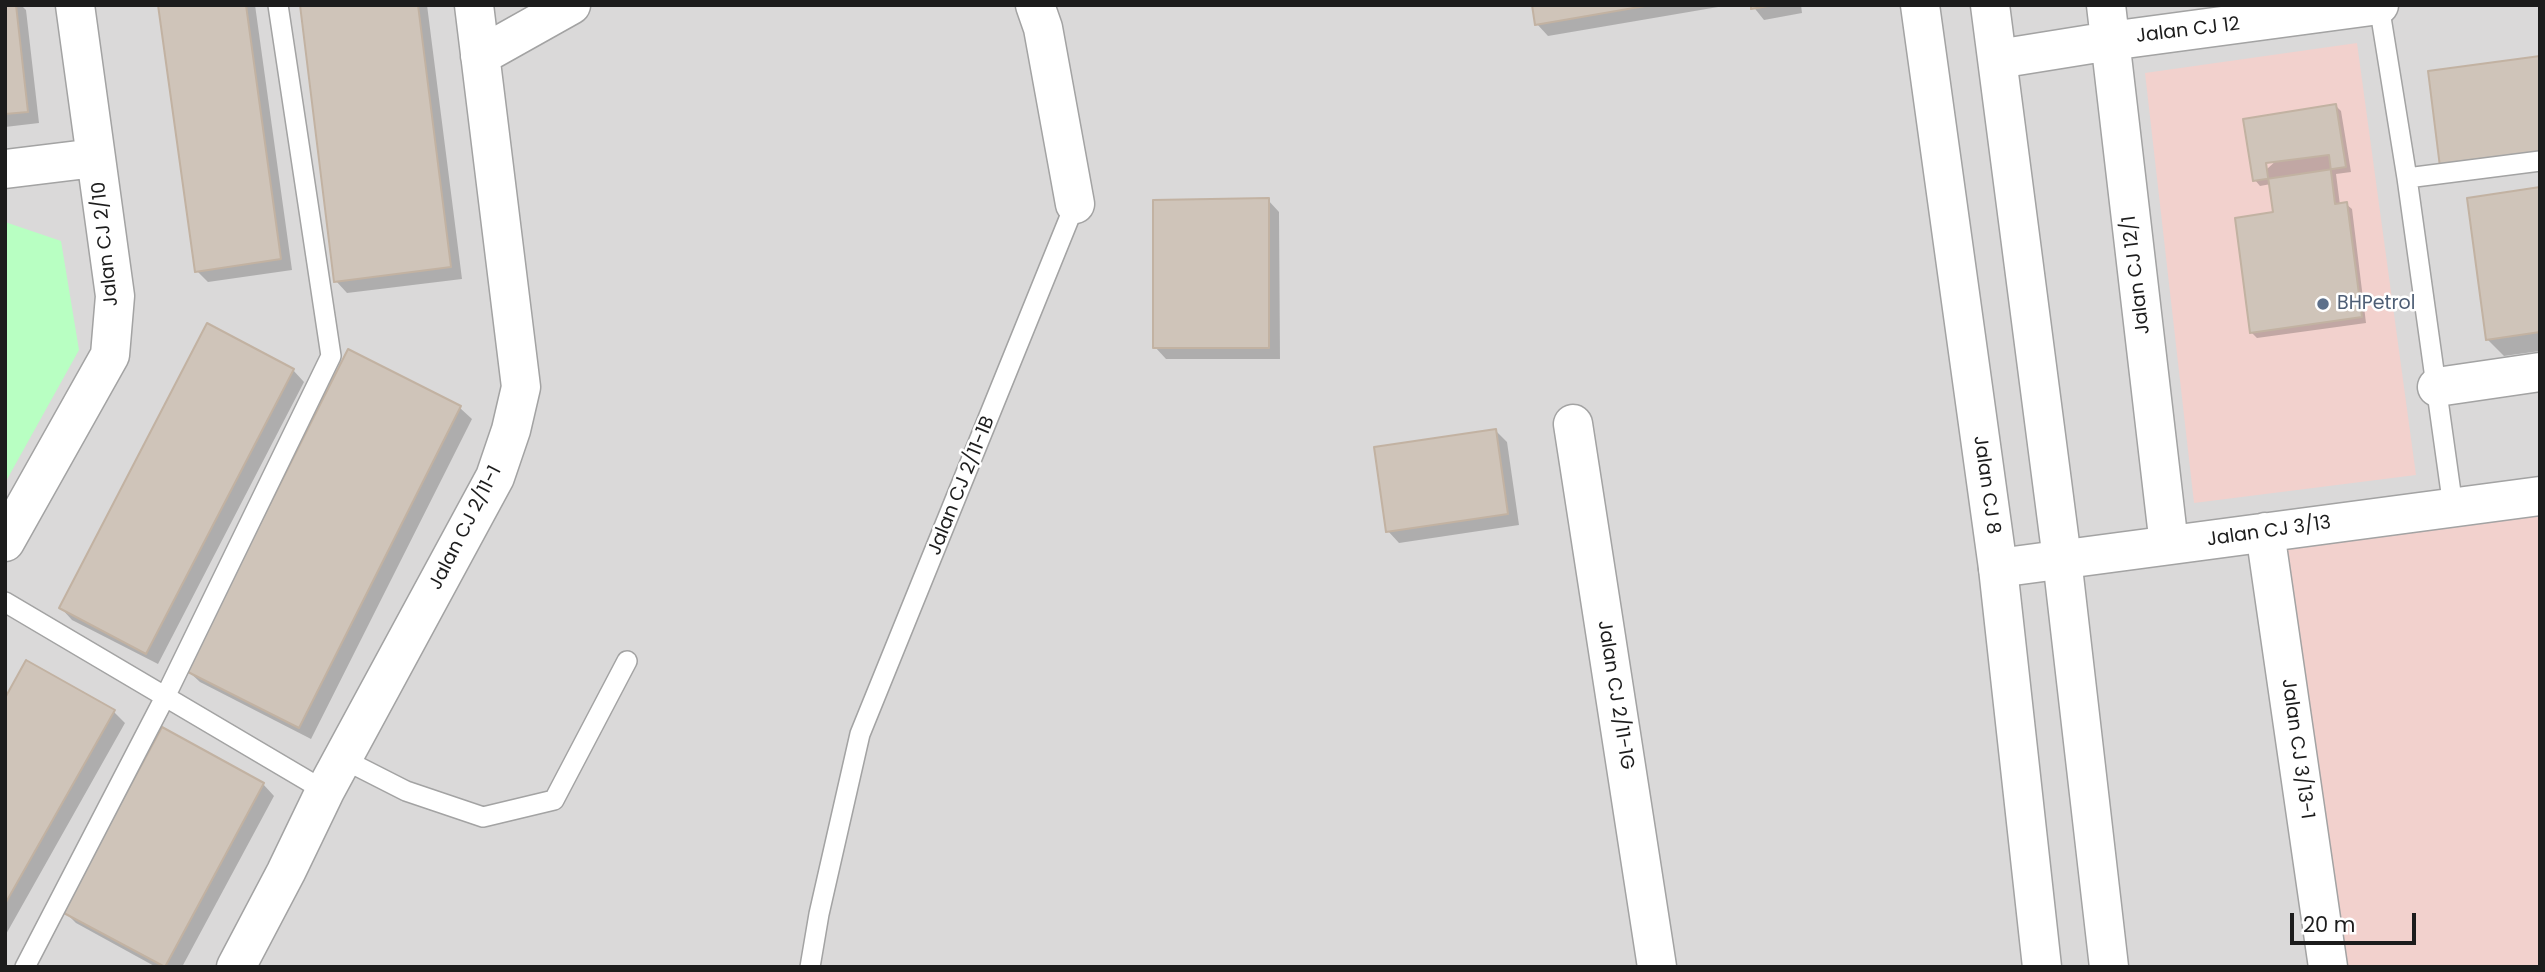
<!DOCTYPE html>
<html>
<head>
<meta charset="utf-8">
<style>
  body { margin:0 }
  #map { position:relative; width:2545px; height:972px; overflow:hidden; background:#efebe1; font-family:Poppins,sans-serif }
  canvas { display:block }
  .frame { position:absolute; inset:0; border:7px solid #1c1c1c; pointer-events:none }
  .scale { position:absolute; left:2290px; top:913px; width:126px; height:32px; box-sizing:border-box; border:4px solid #1c1c1c; border-top:0; padding-left:9px; font-size:21px; line-height:24px; white-space:nowrap; color:#1c1c1c; -webkit-text-stroke:5px #fff; paint-order:stroke }
</style>
</head>
<body>
<div id="map">
<canvas width="2545" height="972"></canvas>
<div class="frame"></div>
<div class="scale">20 m</div>
</div>
<script>
const c = document.querySelector('canvas').getContext('2d');
c.lineJoin = 'round';
function fill(path, color) {
  c.fillStyle = color;
  c.fill(path, 'evenodd');
}
function poly(rows) {
  const path = new Path2D();
  for (const r of rows) {
    path.moveTo(r[0], r[1]);
    for (let i = 2; i < r.length; i += 2) path.lineTo(r[i], r[i + 1]);
  }
  return path;
}
function strokePath(path, color, width, dash) {
  c.strokeStyle = color;
  c.lineWidth = width;
  c.lineCap = dash ? 'butt' : 'round';
  c.setLineDash(dash || []);
  c.stroke(path);
}
function write(font, color, halo, rows, align = 'center') {
  c.font = font + ' Poppins,sans-serif';
  c.lineWidth = 5;
  c.setLineDash([]);
  c.textBaseline = 'middle';
  c.strokeStyle = halo;
  c.fillStyle = color;
  for (const [text, x, y, turn = 0] of rows) {
    c.save();
    c.translate(x, y);
    c.rotate((+turn || 0) * Math.PI / 180);
    c.textAlign = isNaN(turn) ? turn : align;
    if (halo) c.strokeText(text, 0, 0);
    c.fillText(text, 0, 0);
    c.restore();
  }
}
fill(poly([
  [5,5,2540,5,2540,967,5,967]
]), '#dad9d9');
fill(poly([
  [2357,43,2416,475,2194,503,2145,73],
  [2540,516,2540,967,2346,967,2286,549]
]), '#f2d1cd');
fill(poly([
  [5,222,61,241,79,350,5,483]
]), '#b8ffc2');
fill(poly([
  [5,5,21,5,26,10,39,123,5,127],
  [160,5,255,5,292,270,208,282,197,271],
  [301,5,427,5,462,279,347,293,336,281],
  [1533,5,1724,5,1724,6,1548,36,1537,24],
  [1752,5,1801,5,1802,13,1764,20],
  [2336,106,2341,111,2351,172,2336,174,2340,205,2346,204,2352,209,2366,323,2257,338,2251,332,2275,214,2271,184,2260,186,2255,180],
  [2540,189,2540,351,2504,356,2487,339],
  [1268,200,1279,212,1280,359,1166,359,1155,347],
  [349,352,460,408,472,419,311,739,200,682,188,671],
  [293,370,304,382,158,664,72,620,61,608],
  [1496,431,1507,442,1519,525,1399,543,1388,531],
  [5,701,113,711,125,723,5,936],
  [263,784,274,796,182,967,156,967,76,923,65,912]
]), '#0003');
const building = poly([
  [5,5,16,5,28,112,5,114,5,5],
  [158,5,246,5,281,259,195,272,158,5],
  [300,5,418,5,451,267,334,282,300,5],
  [1532,5,1651,5,1535,25,1532,5],
  [1751,5,1774,5,1751,9,1751,5],
  [2540,56,2540,153,2440,167,2428,71,2540,56],
  [2336,104,2346,167,2253,181,2243,119,2336,104],
  [2329,155,2335,204,2347,202,2362,317,2250,333,2235,218,2273,212,2266,163,2329,155],
  [2540,187,2540,332,2486,340,2467,198,2540,187],
  [1269,198,1269,348,1153,348,1153,200,1269,198],
  [207,323,294,369,146,654,59,608,207,323],
  [348,349,461,406,299,728,186,671,348,349],
  [1496,429,1508,514,1386,532,1374,447,1496,429],
  [26,660,115,710,5,904,5,698,26,660],
  [162,727,264,783,165,967,62,912,162,727]
]);
fill(building, '#cfc4b9');
strokePath(building, '#c2b2a2', 2);
const service = poly([
  [2379,5,2407,178,2453,507],
  [2407,178,2540,161],
  [5,602,325,791],
  [343,759,406,791,483,817,554,800,627,661],
  [25,967,165,697,331,356,278,5],
  [810,967,819,914,860,734,1075,204]
]);
const minor = poly([
  [1035,5,1043,28,1075,204],
  [2106,5,2169,545],
  [480,56,571,5],
  [1998,59,2110,41,2379,5],
  [5,169,95,158],
  [2437,387,2540,372],
  [1573,424,1657,967],
  [2265,532,2328,967],
  [5,542,110,355,115,296,75,5],
  [1998,568,2540,496],
  [236,967,286,872,325,791,495,477,511,430,521,387,474,5]
]);
const tertiary = poly([
  [1920,5,1998,568,2042,967],
  [1990,5,2062,559,2109,967]
]);
strokePath(service, '#a3a3a3', 22);
strokePath(minor, '#a3a3a3', 41);
strokePath(tertiary, '#a3a3a3', 41);
strokePath(service, '#fff', 19);
strokePath(minor, '#fff', 38);
strokePath(tertiary, '#fff', 38);
for (const [x, y, r, color] of [
  [2323,304,7,"#5c6f8a"]
]) {
  const dot = new Path2D();
  dot.arc(x, y, r, 0, 2 * Math.PI);
  c.fillStyle = color;
  c.fill(dot);
  strokePath(dot, '#fff', 2.5);
}
write('19px', '#1c1c1c', '#fff', [
  ["Jalan CJ 12",2188,31,-7],
  ["Jalan CJ 2/10",106,244,-96],
  ["Jalan CJ 12/1",2137,275,-97],
  ["Jalan CJ 8",1986,485,82],
  ["Jalan CJ 2/11-1B",962,486,-68],
  ["Jalan CJ 2/11-1",466,528,-63],
  ["Jalan CJ 3/13",2269,532,-8],
  ["Jalan CJ 2/11-1G",1615,695,81],
  ["Jalan CJ 3/13-1",2297,749,82]
]);
write('19px', '#4e5e75', '#fff', [
  ["BHPetrol",2337,304]
], 'left');
</script>
</body>
</html>
